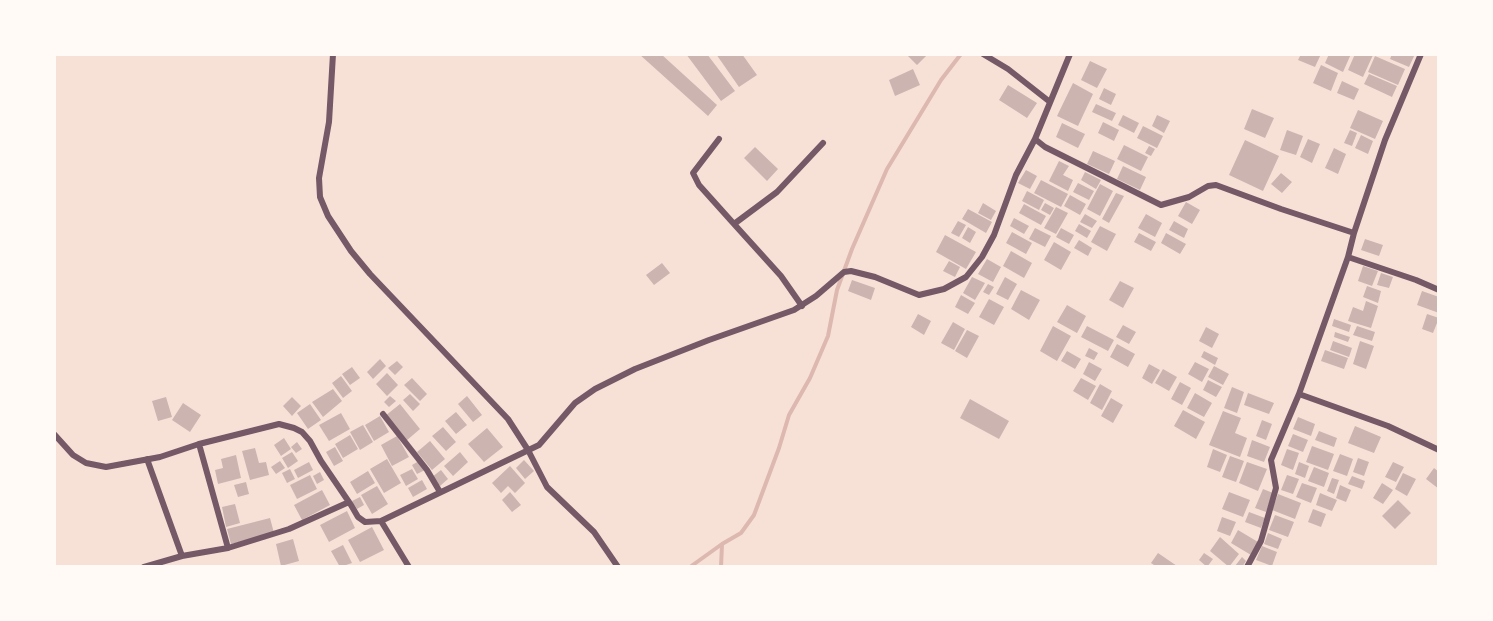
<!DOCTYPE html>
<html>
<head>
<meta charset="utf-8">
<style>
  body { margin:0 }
  #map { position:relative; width:1493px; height:621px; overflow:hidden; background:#f7e1d7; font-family:Arial,sans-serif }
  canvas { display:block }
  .frame { position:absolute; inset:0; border:56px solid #fffaf5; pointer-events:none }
</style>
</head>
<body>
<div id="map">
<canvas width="1493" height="621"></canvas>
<div class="frame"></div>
</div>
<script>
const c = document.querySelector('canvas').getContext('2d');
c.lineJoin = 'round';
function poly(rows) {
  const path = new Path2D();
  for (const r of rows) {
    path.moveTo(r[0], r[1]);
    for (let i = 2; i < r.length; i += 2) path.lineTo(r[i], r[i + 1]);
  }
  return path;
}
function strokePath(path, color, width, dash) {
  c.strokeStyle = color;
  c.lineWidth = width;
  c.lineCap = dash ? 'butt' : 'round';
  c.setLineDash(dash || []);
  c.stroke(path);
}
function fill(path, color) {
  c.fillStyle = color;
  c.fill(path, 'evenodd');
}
strokePath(poly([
  [690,567,722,544,741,533,754,515,779,448,789,415,810,378,828,336,837,290,852,249,887,169,941,80,961,54],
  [721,567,722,544]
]), '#dcb8b0', 4);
fill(poly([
  [639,54,661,54,717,105,708,116],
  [686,54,707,54,735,91,721,101],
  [716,54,742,54,757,75,739,87],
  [908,54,928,54,917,65,907,55],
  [1301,54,1321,54,1315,67,1298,60],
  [1329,54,1351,54,1343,72,1325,63],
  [1355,54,1373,55,1363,77,1348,70],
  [1392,54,1415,54,1409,67,1390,59],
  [1375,56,1405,69,1398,85,1368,72],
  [1090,61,1107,69,1097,88,1081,80],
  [1321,65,1338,73,1331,91,1313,83],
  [913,69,920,85,895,96,889,80],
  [1369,74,1397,86,1392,97,1364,84],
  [1342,81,1359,89,1354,100,1337,93],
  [1073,83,1093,94,1078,126,1057,116],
  [1008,85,1037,103,1027,118,999,100],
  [1104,88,1116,94,1111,105,1099,99],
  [1096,104,1116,113,1112,121,1092,112],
  [1252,109,1274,118,1265,138,1244,129],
  [1358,110,1383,121,1375,139,1350,128],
  [1123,115,1139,123,1134,133,1118,125],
  [1157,115,1170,121,1164,133,1152,126],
  [1103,122,1119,130,1114,141,1098,133],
  [1062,123,1085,134,1078,148,1056,137],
  [1143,126,1163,136,1157,148,1137,138],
  [1287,130,1303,136,1296,155,1280,150],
  [1350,130,1357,133,1352,146,1344,143],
  [1361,135,1373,141,1368,154,1355,148],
  [1308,139,1320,144,1312,163,1300,157],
  [1245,140,1279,156,1263,191,1229,175],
  [1124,145,1148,157,1141,171,1117,159],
  [1149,146,1155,149,1151,156,1145,153],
  [755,147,778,169,767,181,744,158],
  [1334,148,1346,154,1338,174,1325,168],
  [1093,151,1115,161,1109,174,1087,164],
  [1059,161,1069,166,1063,175,1073,180,1068,191,1049,181],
  [1123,166,1146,177,1140,190,1117,179],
  [1026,170,1037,176,1030,189,1018,183],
  [1085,172,1101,180,1096,189,1081,180],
  [1281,173,1292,182,1282,193,1271,184],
  [1041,180,1068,194,1061,207,1034,193],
  [1078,183,1094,191,1089,200,1073,192],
  [1100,184,1113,191,1100,216,1087,209],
  [1027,191,1044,200,1039,210,1022,201],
  [1116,193,1124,196,1109,223,1102,219],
  [1070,195,1086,204,1080,215,1064,206],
  [1186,202,1200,210,1192,224,1178,216],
  [983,203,996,211,991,220,978,213],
  [1045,203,1054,208,1050,215,1041,210],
  [1024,204,1046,216,1041,225,1019,213],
  [1056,207,1068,213,1056,234,1044,228],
  [968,209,992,222,986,233,962,219],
  [1085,214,1097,221,1092,228,1080,222],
  [1146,214,1162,223,1155,237,1138,228],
  [1014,218,1029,226,1024,234,1010,226],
  [958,221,966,225,959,237,951,233],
  [1174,221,1188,229,1184,238,1169,230],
  [1079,224,1091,231,1087,238,1075,231],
  [1100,226,1116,234,1107,251,1091,242],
  [968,227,976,232,970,243,962,238],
  [1035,228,1051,236,1045,247,1029,239],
  [1061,228,1074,235,1069,244,1056,237],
  [1012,232,1032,243,1026,254,1006,243],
  [1139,233,1156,242,1151,251,1134,242],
  [1166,233,1186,244,1180,254,1161,243],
  [945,235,976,252,966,269,936,252],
  [1365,239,1383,245,1379,256,1361,250],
  [1079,240,1092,248,1088,256,1074,248],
  [1054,242,1071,252,1061,270,1044,260],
  [1011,251,1032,263,1024,278,1003,266],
  [987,259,1001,267,993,282,978,274],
  [949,261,960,267,955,277,943,271],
  [662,263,670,273,654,285,646,275],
  [1363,266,1378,271,1372,286,1358,281],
  [1381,273,1393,277,1389,288,1377,285],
  [972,277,985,283,975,300,963,293],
  [1005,277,1017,284,1008,300,996,294],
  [852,280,875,288,871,300,848,291],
  [1120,281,1134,288,1123,308,1109,300],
  [988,284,994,287,989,295,983,292],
  [1367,286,1381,291,1378,303,1363,297],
  [1021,290,1040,300,1029,320,1011,309],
  [1422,291,1439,297,1439,313,1417,305],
  [961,295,975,303,968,314,955,307],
  [989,299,1004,307,994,325,979,317],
  [1366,301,1378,306,1371,328,1348,321,1353,307,1363,311],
  [1067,305,1086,316,1077,333,1057,322],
  [918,314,931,321,924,335,911,327],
  [1427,314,1439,318,1433,333,1422,329],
  [1334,319,1351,325,1349,332,1332,326],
  [953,322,965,329,954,350,941,343],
  [1123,325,1136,332,1129,344,1116,337],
  [1053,326,1071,336,1057,361,1040,351],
  [1087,326,1114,340,1108,351,1081,337],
  [1357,326,1375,332,1372,341,1353,335],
  [1206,327,1219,334,1212,348,1199,341],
  [967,330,979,336,967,358,955,351],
  [1335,332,1350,337,1348,342,1334,337],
  [1333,341,1352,348,1349,357,1330,350],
  [1360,341,1374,346,1366,369,1353,364],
  [1117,344,1135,354,1128,367,1110,357],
  [1089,348,1098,353,1094,360,1085,356],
  [1325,350,1348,358,1344,369,1321,361],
  [1067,351,1081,359,1075,369,1061,361],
  [1204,351,1218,358,1215,365,1201,357],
  [380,359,386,366,373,379,367,372],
  [397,361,403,367,395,375,388,368],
  [1089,362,1102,369,1095,381,1083,374],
  [1195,362,1209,369,1202,382,1188,374],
  [1149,364,1160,370,1152,384,1142,378],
  [1214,366,1229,374,1223,385,1208,377],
  [352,367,360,378,350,385,342,374],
  [1163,369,1177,377,1169,391,1155,383],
  [387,373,398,385,387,396,376,384],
  [341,376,352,391,343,398,332,383],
  [412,378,427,394,420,401,404,385],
  [1081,378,1096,386,1088,400,1073,391],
  [1208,380,1222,387,1216,397,1203,390],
  [1180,382,1191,388,1182,405,1171,399],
  [1100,384,1112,391,1102,410,1090,403],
  [1232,387,1244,392,1237,413,1224,408],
  [333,389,342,401,323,417,312,402],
  [1195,393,1212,403,1204,417,1187,408],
  [1248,393,1274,403,1269,414,1244,405],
  [410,394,420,404,413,411,403,400],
  [390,396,396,401,389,407,384,402],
  [467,396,482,415,473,422,458,404],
  [166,397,172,417,158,421,152,401],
  [292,397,301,406,292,416,283,406],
  [1111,398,1123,405,1113,423,1101,416],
  [970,399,1009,421,999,439,960,418],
  [183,403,201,415,190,432,172,420],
  [310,404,321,420,308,429,297,413],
  [400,404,420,429,406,441,385,416],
  [1183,410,1205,422,1196,439,1174,426],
  [1223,411,1241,418,1235,433,1247,438,1240,457,1209,445],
  [456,412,467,425,456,434,445,421],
  [341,413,350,429,329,441,319,425],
  [380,416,389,432,374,441,365,425],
  [1298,417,1315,424,1311,436,1293,429],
  [1262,420,1272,424,1266,440,1256,436],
  [363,425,373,442,360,450,350,432],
  [1355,426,1381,437,1374,453,1348,443],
  [443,427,456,442,446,451,432,436],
  [487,428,503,447,484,462,468,444],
  [1319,431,1337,438,1334,447,1315,440],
  [1293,434,1308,440,1303,452,1288,446],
  [350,435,358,449,343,458,335,444],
  [397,436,409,457,392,466,381,445],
  [284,438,291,449,281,456,274,445],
  [1252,440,1270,447,1264,462,1247,456],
  [430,441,445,459,432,470,417,452],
  [297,442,302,449,296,453,291,447],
  [1312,446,1334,454,1328,470,1306,462],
  [335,447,343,461,334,466,326,452],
  [255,448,259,463,266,462,269,475,250,480,242,451],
  [1213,449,1227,455,1220,472,1207,467],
  [1287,449,1299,453,1293,470,1281,465],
  [292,452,298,461,288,468,282,458],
  [460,452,468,462,453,476,444,466],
  [1340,454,1353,459,1347,476,1333,471],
  [236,455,241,478,218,484,215,470,223,468,221,459],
  [1230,456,1244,461,1236,482,1222,477],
  [1358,458,1369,462,1364,476,1353,472],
  [387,459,401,483,384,493,370,469],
  [524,460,534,471,525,479,516,468],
  [280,461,285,468,276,474,271,467],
  [419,461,425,470,417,474,412,465],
  [309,462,313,470,298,478,294,470],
  [1247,462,1267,469,1258,491,1239,483],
  [1299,462,1309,466,1305,478,1295,474],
  [1393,462,1404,467,1396,482,1385,477],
  [510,466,525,483,515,493,508,486,501,493,492,483],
  [1314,467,1329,473,1324,487,1308,481],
  [1434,468,1439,472,1439,489,1426,479],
  [290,469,295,479,287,483,282,473],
  [412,469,418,479,406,486,400,475],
  [441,470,448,479,440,486,432,477],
  [368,471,375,483,357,494,350,482],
  [320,472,324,480,317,484,313,476],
  [1403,473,1416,479,1407,496,1395,489],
  [310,475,317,489,297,499,290,485],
  [1287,475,1299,479,1293,494,1281,490],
  [1352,476,1365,481,1362,489,1348,484],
  [1332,478,1339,480,1334,494,1327,491],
  [422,480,427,489,413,497,408,488],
  [246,482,249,494,238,497,234,485],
  [1302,483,1317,488,1311,503,1296,497],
  [1382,483,1393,490,1383,504,1373,498],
  [1340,485,1351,490,1346,502,1336,498],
  [377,486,388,504,372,514,361,495],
  [1263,489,1273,493,1266,512,1255,508],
  [322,490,330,505,302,520,294,505],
  [510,492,521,505,512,512,502,500],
  [1229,492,1250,500,1243,517,1222,509],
  [1320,493,1337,500,1332,511,1316,505],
  [1278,494,1301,503,1295,519,1272,510],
  [360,497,364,505,357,509,352,501],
  [1398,500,1411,513,1395,529,1382,516],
  [235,504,240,523,226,527,222,507],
  [1313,509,1326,514,1321,527,1308,522],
  [347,511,355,528,329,542,320,525],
  [1249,512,1265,518,1261,528,1245,522],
  [1275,515,1294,522,1288,537,1269,530],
  [1222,517,1236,522,1230,536,1217,531],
  [270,518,274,533,231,544,227,529],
  [372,527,384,550,360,562,348,540],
  [1238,530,1258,542,1251,555,1231,543],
  [1268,533,1282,539,1278,549,1264,544],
  [1220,537,1239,554,1229,567,1210,551],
  [293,539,299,561,281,566,276,544],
  [343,545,352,563,340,567,331,551],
  [1262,546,1277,552,1272,566,1256,560],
  [1158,553,1177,566,1176,567,1157,567,1151,563],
  [1204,553,1213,559,1207,567,1199,560],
  [1242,557,1246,561,1242,567,1236,567,1235,566]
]), '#ccb4b1');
strokePath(poly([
  [333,54,329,122,319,178,320,197,328,216,351,251,370,274,508,419,528,450,547,487,594,532,618,567],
  [983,54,1008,69,1050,102],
  [719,139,693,173,699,185,734,224],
  [1035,139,1045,147,1161,205,1189,197,1208,186,1216,185,1281,209,1354,233,1348,257,1299,394,1388,426,1439,450],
  [1354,233,1385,140,1421,54],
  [1348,257,1416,280,1439,290],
  [802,306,781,276,734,224,777,192,823,143],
  [383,414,427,470,440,492],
  [54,434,73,455,86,463,106,467,160,457,199,444,279,424,294,428,302,432,310,441,321,461,351,505,358,517,365,522,381,521,539,445,575,403,595,389,635,369,709,340,794,310,816,296,844,272,851,271,875,277,919,295,944,289,966,277,982,257,994,235,1016,175,1035,139,1070,54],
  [199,444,228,548],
  [381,521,409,567],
  [182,556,228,548,289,529,349,502],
  [144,567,182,556,147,459],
  [1247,567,1261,541,1276,488,1271,460,1299,394]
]), '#755966', 6);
</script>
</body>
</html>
